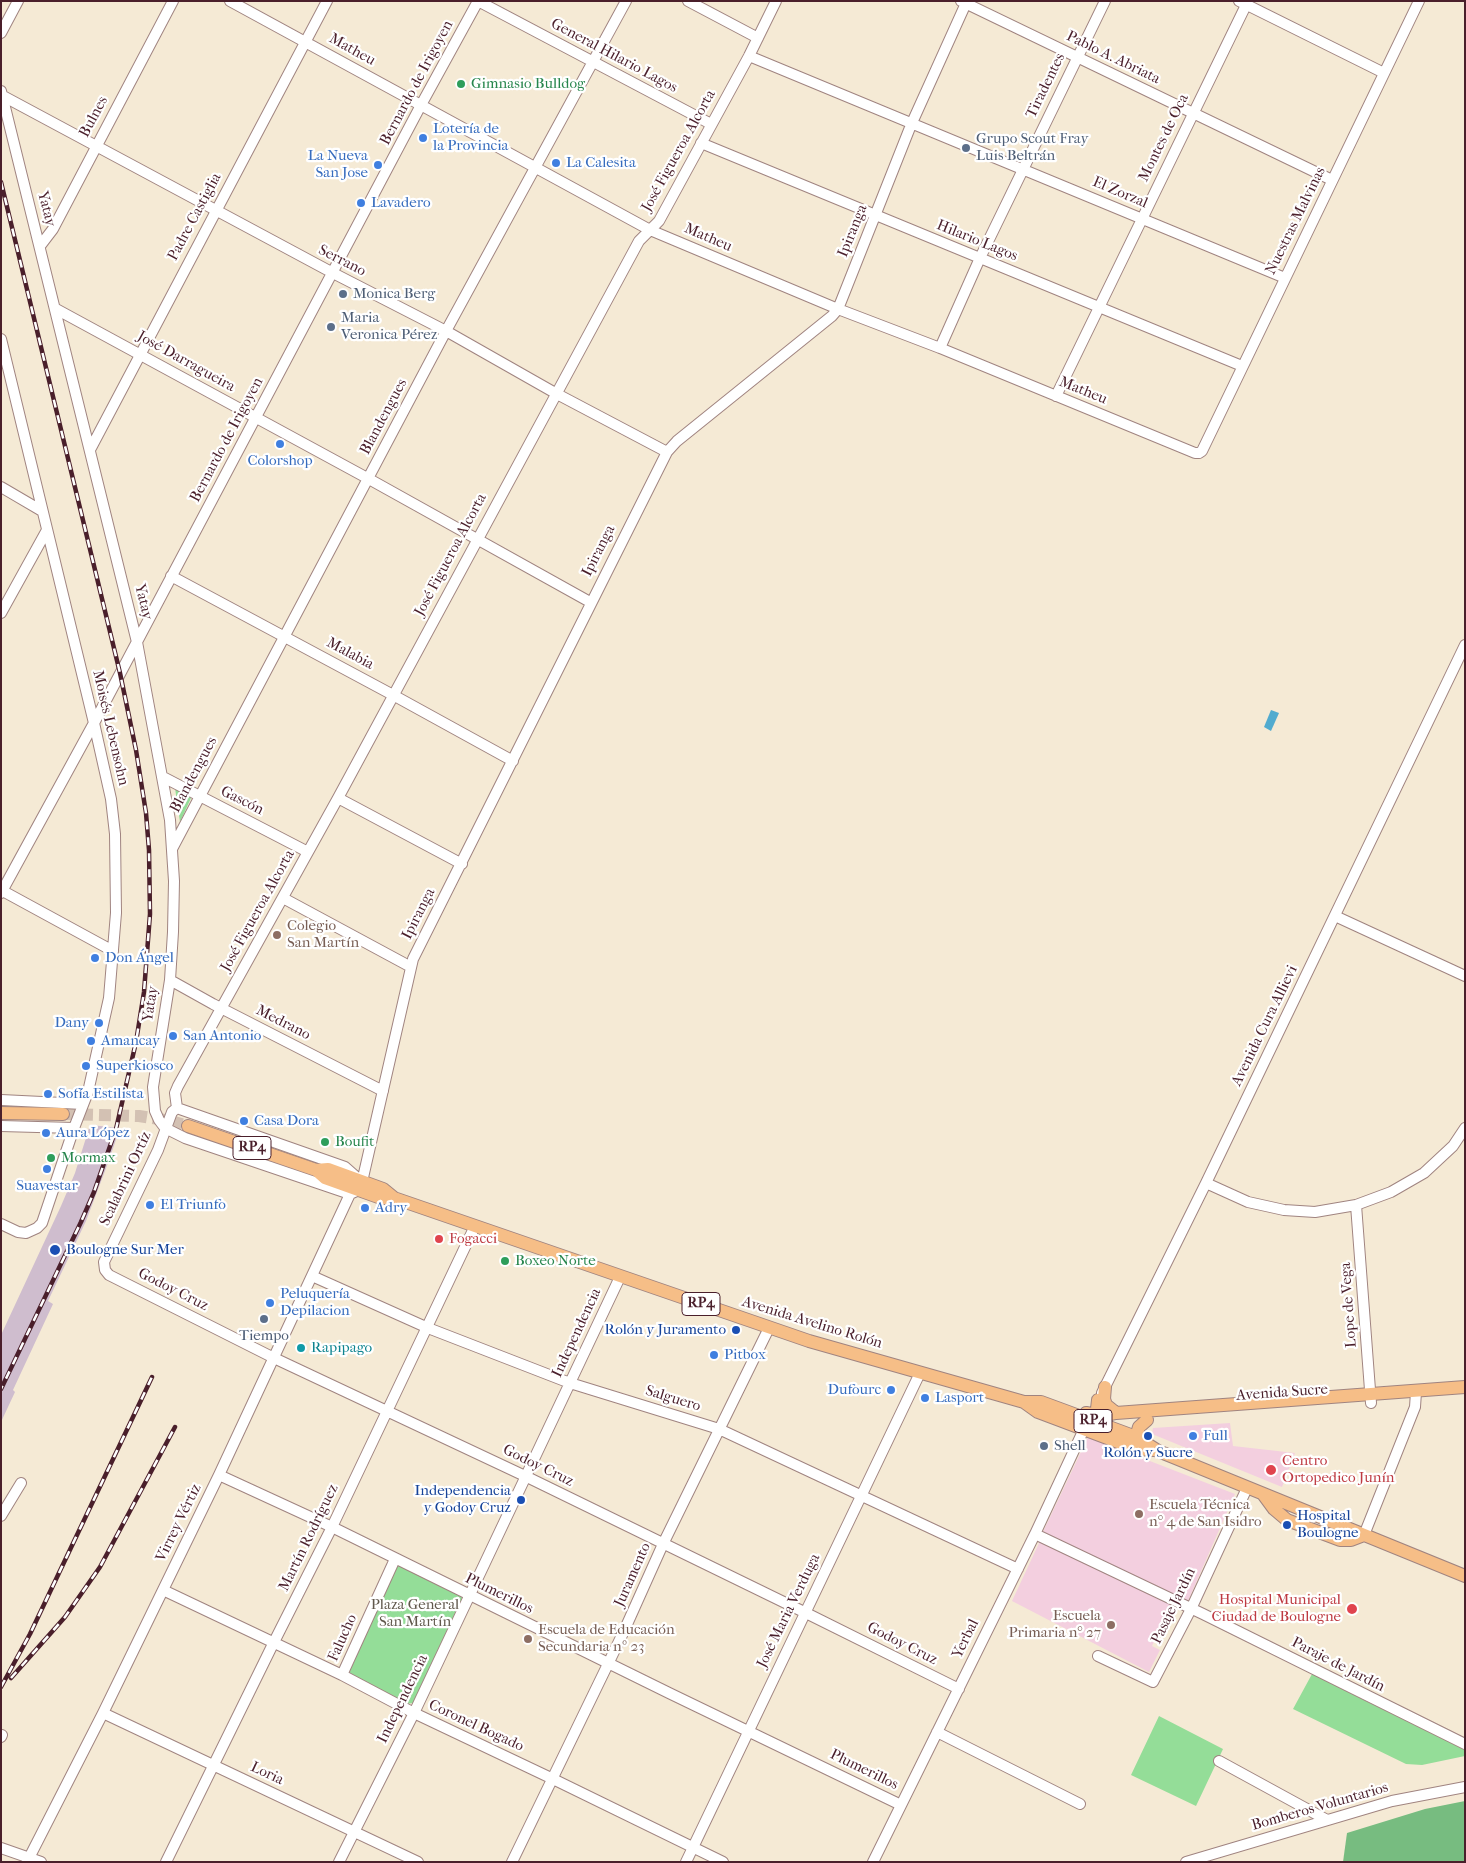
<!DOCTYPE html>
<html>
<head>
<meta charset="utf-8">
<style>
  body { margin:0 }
  #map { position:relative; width:1466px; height:1863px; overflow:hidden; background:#f5ead5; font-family:"IM FELL French Canon",serif }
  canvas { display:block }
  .frame { position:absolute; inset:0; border:2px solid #4a1f2b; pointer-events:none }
</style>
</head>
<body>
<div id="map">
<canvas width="1466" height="1863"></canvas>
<div class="frame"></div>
</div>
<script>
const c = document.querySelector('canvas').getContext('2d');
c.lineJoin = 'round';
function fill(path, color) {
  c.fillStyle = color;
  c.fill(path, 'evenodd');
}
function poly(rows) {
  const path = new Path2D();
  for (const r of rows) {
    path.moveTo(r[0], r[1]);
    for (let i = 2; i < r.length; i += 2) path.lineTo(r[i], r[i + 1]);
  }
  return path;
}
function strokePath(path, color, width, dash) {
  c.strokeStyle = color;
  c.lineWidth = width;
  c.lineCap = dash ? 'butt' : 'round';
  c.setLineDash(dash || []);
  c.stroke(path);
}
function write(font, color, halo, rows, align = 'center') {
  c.font = font + ' "IM FELL French Canon",serif';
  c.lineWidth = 4.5;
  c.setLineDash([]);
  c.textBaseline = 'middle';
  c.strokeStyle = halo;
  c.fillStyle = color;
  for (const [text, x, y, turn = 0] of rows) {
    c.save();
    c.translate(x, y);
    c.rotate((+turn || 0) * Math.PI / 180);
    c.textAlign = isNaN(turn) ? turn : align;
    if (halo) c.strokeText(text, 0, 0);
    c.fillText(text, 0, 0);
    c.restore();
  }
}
fill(poly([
  [1230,1423,1233,1446,1295,1453,1282,1487,1152,1434,1153,1428],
  [1088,1437,1235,1494,1188,1601,1042,1534],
  [1040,1541,1172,1605,1152,1646,1160,1650,1149,1672,1012,1601]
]), '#f3cfdf');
fill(poly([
  [90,1125,120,1128,108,1163,86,1221,48,1301,53,1304,13,1390,15,1392,1,1422,1,1335,61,1206,75,1173]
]), '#cfbdce');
fill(poly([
  [175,788,191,798,180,822],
  [398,1563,463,1596,413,1703,406,1704,349,1673],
  [1312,1674,1465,1750,1465,1756,1422,1765,1406,1764,1293,1709],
  [1159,1716,1223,1749,1196,1806,1131,1775]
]), '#94dd98');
fill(poly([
  [1465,1801,1465,1862,1343,1862,1347,1833,1425,1809]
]), '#77bc80');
fill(poly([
  [1271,710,1279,713,1271,731,1264,727]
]), '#51abcf');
strokePath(poly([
  [63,1114,139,1116,171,1121,188,1126]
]), '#d3c1b3', 12, [12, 6]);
const minor = poly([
  [230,1,650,230,838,309,940,348,1195,453,1199,453,1202,451,1419,1],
  [478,1,711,124],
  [688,1,758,38],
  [961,1,1332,180],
  [1239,1,1384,73],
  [1,33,18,1],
  [749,56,1285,278],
  [1,91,137,642,170,820,174,881,173,932,170,980,153,1087,155,1111,159,1120,165,1128,185,1138,350,1194,359,1190],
  [3,96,333,273,446,331,557,394,667,452],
  [701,143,1242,366],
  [40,246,53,229,173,1],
  [56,309,369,479,590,602],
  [1,339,94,723,111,799,115,834,116,913,109,998,88,1092,74,1128,42,1223,37,1228,26,1233,18,1232,1,1224],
  [940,348,980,258,1105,1],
  [1056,396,1248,1],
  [91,448,327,1],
  [1,487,42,511],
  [171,576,393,695,513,761],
  [1,613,47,530],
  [163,777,308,852],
  [338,798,462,864],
  [172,849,446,331,626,1],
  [1,890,113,951],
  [1,893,94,723,421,105,478,1],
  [283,898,411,967],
  [1335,916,1465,976],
  [170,980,213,1004,383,1091],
  [1,1100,83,1104],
  [177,1108,345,1167,362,1182,413,959,667,452,677,441,832,316,838,309,911,125,967,1],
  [177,1108,175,1093,178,1086,338,798,639,241,659,221,749,56,776,1],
  [177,1108,172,1112,158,1150,104,1262,105,1270,109,1275,274,1358,525,1476,804,1612,959,1689],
  [1,1126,74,1128],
  [1206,1183,1248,1202,1284,1210,1315,1212,1356,1205,1391,1192,1424,1173,1453,1146,1465,1128],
  [1356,1205,1371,1403],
  [312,1276,428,1328,570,1383,719,1429,1018,1569],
  [1102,1393,1206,1183,1465,645],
  [219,1475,332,1527,669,1693,901,1805],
  [1,1516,21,1483],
  [1035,1534,1203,1614,1465,1744],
  [1364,1535,1415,1407,1416,1392],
  [163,1590,342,1675,414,1713,553,1779,723,1862],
  [1098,1656,1153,1682,1191,1609,1247,1488],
  [342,1675,395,1559],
  [103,1713,418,1862],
  [937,1732,1080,1804],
  [1,1737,2,1735],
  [1219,1761,1327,1820],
  [1,1848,41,1862],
  [27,1862,103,1713,219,1475,350,1194],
  [166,1862,273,1644,332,1527,475,1226],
  [339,1862,414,1713,620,1277],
  [512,1862,624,1631,663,1544,769,1328],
  [686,1862,920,1373],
  [873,1862,1035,1534,1084,1429],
  [1186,1862,1392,1801,1465,1787]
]);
const major = poly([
  [1,1113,63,1114],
  [188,1126,316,1170,328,1169,383,1189,394,1198],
  [316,1170,325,1178,381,1198,394,1198,809,1341,1024,1402,1041,1402,1136,1437,1158,1451,1173,1457,1465,1576],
  [1105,1387,1104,1399,1106,1405,1116,1413],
  [1098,1400,1097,1409,1099,1413,1106,1417],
  [1024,1402,1038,1412,1123,1444,1136,1449,1154,1450],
  [1086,1413,1102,1416,1116,1413,1465,1387],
  [1136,1437,1139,1427,1147,1420],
  [1263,1494,1274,1509,1287,1520,1340,1540,1351,1540,1364,1535]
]);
strokePath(minor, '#a08480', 12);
strokePath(major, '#a08480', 14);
strokePath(minor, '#fff', 10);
strokePath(major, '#f6be87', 12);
const rail = poly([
  [1,182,120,673,136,750,146,813,149,850,150,914,144,992,136,1042,116,1129,94,1192,81,1222,1,1389],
  [11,1678,65,1617,100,1567,175,1427],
  [1,1687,30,1634,152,1377]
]);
strokePath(rail, '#4a1f2b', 4.5);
strokePath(rail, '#fff', 2.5, [8]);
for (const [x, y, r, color] of [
  [461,84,5,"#2e9e5b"],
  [423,138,5,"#3f7fe0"],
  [966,148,5,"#5c6f8a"],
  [556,163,5,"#3f7fe0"],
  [378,165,5,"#3f7fe0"],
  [361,203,5,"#3f7fe0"],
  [343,294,5,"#5c6f8a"],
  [331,327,5,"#5c6f8a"],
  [280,444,5,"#3f7fe0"],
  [277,935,5,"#8d6e63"],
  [95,958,5,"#3f7fe0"],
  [99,1023,5,"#3f7fe0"],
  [173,1036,5,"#3f7fe0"],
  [91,1041,5,"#3f7fe0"],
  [86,1066,5,"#3f7fe0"],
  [48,1094,5,"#3f7fe0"],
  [244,1121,5,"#3f7fe0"],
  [46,1133,5,"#3f7fe0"],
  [325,1142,5,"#2e9e5b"],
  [51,1158,5,"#2e9e5b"],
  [47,1169,5,"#3f7fe0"],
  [150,1205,5,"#3f7fe0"],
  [365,1208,5,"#3f7fe0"],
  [439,1239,5,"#e0444e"],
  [55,1250,6,"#1a4fb4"],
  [505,1261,5,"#2e9e5b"],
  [270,1303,5,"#3f7fe0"],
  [264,1319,5,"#5c6f8a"],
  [736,1330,5,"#1a4fb4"],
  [301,1348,5,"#0f9aa8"],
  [714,1355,5,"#3f7fe0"],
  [891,1390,5,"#3f7fe0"],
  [925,1398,5,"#3f7fe0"],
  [1148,1436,5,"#1a4fb4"],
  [1193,1436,5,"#3f7fe0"],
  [1044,1446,5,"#5c6f8a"],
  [1271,1470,6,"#e0444e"],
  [521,1500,5,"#1a4fb4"],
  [1139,1514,5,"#8d6e63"],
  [1287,1525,5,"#1a4fb4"],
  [1352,1609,6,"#e0444e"],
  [1111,1625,5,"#8d6e63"],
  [528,1639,5,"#8d6e63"]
]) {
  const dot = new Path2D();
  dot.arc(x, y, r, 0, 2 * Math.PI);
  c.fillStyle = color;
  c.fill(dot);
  strokePath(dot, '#fff', 2);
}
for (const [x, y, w] of [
  [252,1148,38],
  [701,1304,38],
  [1093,1421,38]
]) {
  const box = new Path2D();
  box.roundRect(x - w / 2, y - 11.5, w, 23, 4);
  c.fillStyle = '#fff';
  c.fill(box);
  strokePath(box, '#4a1f2b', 1);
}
write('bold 14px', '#4a1f2b', null, [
  ["RP4",252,1148],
  ["RP4",701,1304],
  ["RP4",1093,1421]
]);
write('15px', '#4a1f2b', '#fff', [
  ["Matheu",352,50,29],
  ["General Hilario Lagos",614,56,28],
  ["Pablo A. Abriata",1113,58,26],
  ["Bernardo de Irigoyen",417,83,-62],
  ["Tiradentes",1046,86,-64],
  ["Bulnes",94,117,-62],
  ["Montes de Oca",1164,138,-64],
  ["José Figueroa Alcorta",679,151,-61],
  ["El Zorzal",1120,193,23],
  ["Yatay",46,209,76],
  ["Padre Castiglia",195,217,-62],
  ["Nuestras Malvinas",1296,221,-64],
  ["Ipiranga",853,231,-68],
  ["Matheu",708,238,23],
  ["Hilario Lagos",977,241,22],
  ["Serrano",342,261,27],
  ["José Darragueira",186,362,29],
  ["Matheu",1083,391,22],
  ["Blandengues",384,417,-62],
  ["Bernardo de Irigoyen",227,440,-62],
  ["Ipiranga",599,551,-63],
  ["José Figueroa Alcorta",451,555,-62],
  ["Yatay",143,602,77],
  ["Malabia",350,654,28],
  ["Moisés Lebensohn",110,728,77],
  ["Blandengues",194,775,-62],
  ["Gascón",242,801,27],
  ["José Figueroa Alcorta",258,911,-61],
  ["Ipiranga",419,914,-63],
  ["Yatay",151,1004,-81],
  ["Medrano",283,1023,27],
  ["Avenida Cura Allievi",1265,1026,-64],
  ["Scalabrini Ortíz",126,1179,-65],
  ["Godoy Cruz",173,1290,27],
  ["Lope de Vega",1349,1305,-94],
  ["Avenida Avelino Rolón",812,1323,17],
  ["Independencia",577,1333,-65],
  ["Avenida Sucre",1282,1393,-4],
  ["Salguero",673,1399,17],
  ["Godoy Cruz",538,1466,26],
  ["Virrey Vértiz",179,1523,-64],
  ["Martín Rodríguez",309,1538,-64],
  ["Juramento",633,1575,-66],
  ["Plumerillos",499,1594,26],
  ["Pasaje Jardín",1174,1606,-64],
  ["José Maria Verduga",789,1611,-64],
  ["Falucho",343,1638,-66],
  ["Yerbal",966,1639,-64],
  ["Godoy Cruz",902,1644,27],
  ["Paraje de Jardín",1338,1665,27],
  ["Independencia",403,1699,-64],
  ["Coronel Bogado",476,1726,25],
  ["Plumerillos",864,1770,26],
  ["Loria",267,1774,25],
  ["Bomberos Voluntarios",1320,1807,-16]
]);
write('15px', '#27864d', '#fff', [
  ["Gimnasio Bulldog",471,84],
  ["Boufit",335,1142],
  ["Mormax",61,1158],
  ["Boxeo Norte",515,1261]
], 'left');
write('15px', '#366cbe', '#fff', [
  ["Lotería de",433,129],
  ["la Provincia",433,146],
  ["La Nueva",368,156,"right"],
  ["San Jose",368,173,"right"],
  ["La Calesita",566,163],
  ["Lavadero",371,203],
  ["Colorshop",280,461,"center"],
  ["Don Ángel",105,958],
  ["Dany",89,1023,"right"],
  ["San Antonio",183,1036],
  ["Amancay",101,1041],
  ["Superkiosco",96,1066],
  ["Sofía Estilista",58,1094],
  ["Casa Dora",254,1121],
  ["Aura López",56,1133],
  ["Suavestar",47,1186,"center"],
  ["El Triunfo",160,1205],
  ["Adry",375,1208],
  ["Peluquería",280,1294],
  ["Depilacion",280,1311],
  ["Pitbox",724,1355],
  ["Dufourc",881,1390,"right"],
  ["Lasport",935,1398],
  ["Full",1203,1436]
], 'left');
write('15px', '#4e5e75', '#fff', [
  ["Grupo Scout Fray",976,139],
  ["Luis Beltrán",976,156],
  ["Monica Berg",353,294],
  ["Maria",341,318],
  ["Veronica Pérez",341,335],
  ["Tiempo",264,1336,"center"],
  ["Shell",1054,1446]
], 'left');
write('15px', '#785e54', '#fff', [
  ["Colegio",287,926],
  ["San Martín",287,943],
  ["Escuela Técnica",1149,1505],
  ["n° 4 de San Isidro",1149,1522],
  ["Escuela",1101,1616,"right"],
  ["Primaria n° 27",1101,1633,"right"],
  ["Escuela de Educación",538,1630],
  ["Secundaria nº 23",538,1647]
], 'left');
write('15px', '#be3a42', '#fff', [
  ["Fogacci",449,1239],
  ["Centro",1282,1461],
  ["Ortopedico Junín",1282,1478],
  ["Hospital Municipal",1341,1600,"right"],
  ["Ciudad de Boulogne",1341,1617,"right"]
], 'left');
write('15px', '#164399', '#fff', [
  ["Boulogne Sur Mer",66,1250],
  ["Rolón y Juramento",726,1330,"right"],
  ["Rolón y Sucre",1148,1453,"center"],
  ["Independencia",511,1491,"right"],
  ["y Godoy Cruz",511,1508,"right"],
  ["Hospital",1297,1516],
  ["Boulogne",1297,1533]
], 'left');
write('15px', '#0d838f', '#fff', [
  ["Rapipago",311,1348]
], 'left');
write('15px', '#60584c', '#fff', [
  ["Plaza General",415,1605],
  ["San Martín",415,1622]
]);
</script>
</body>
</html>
